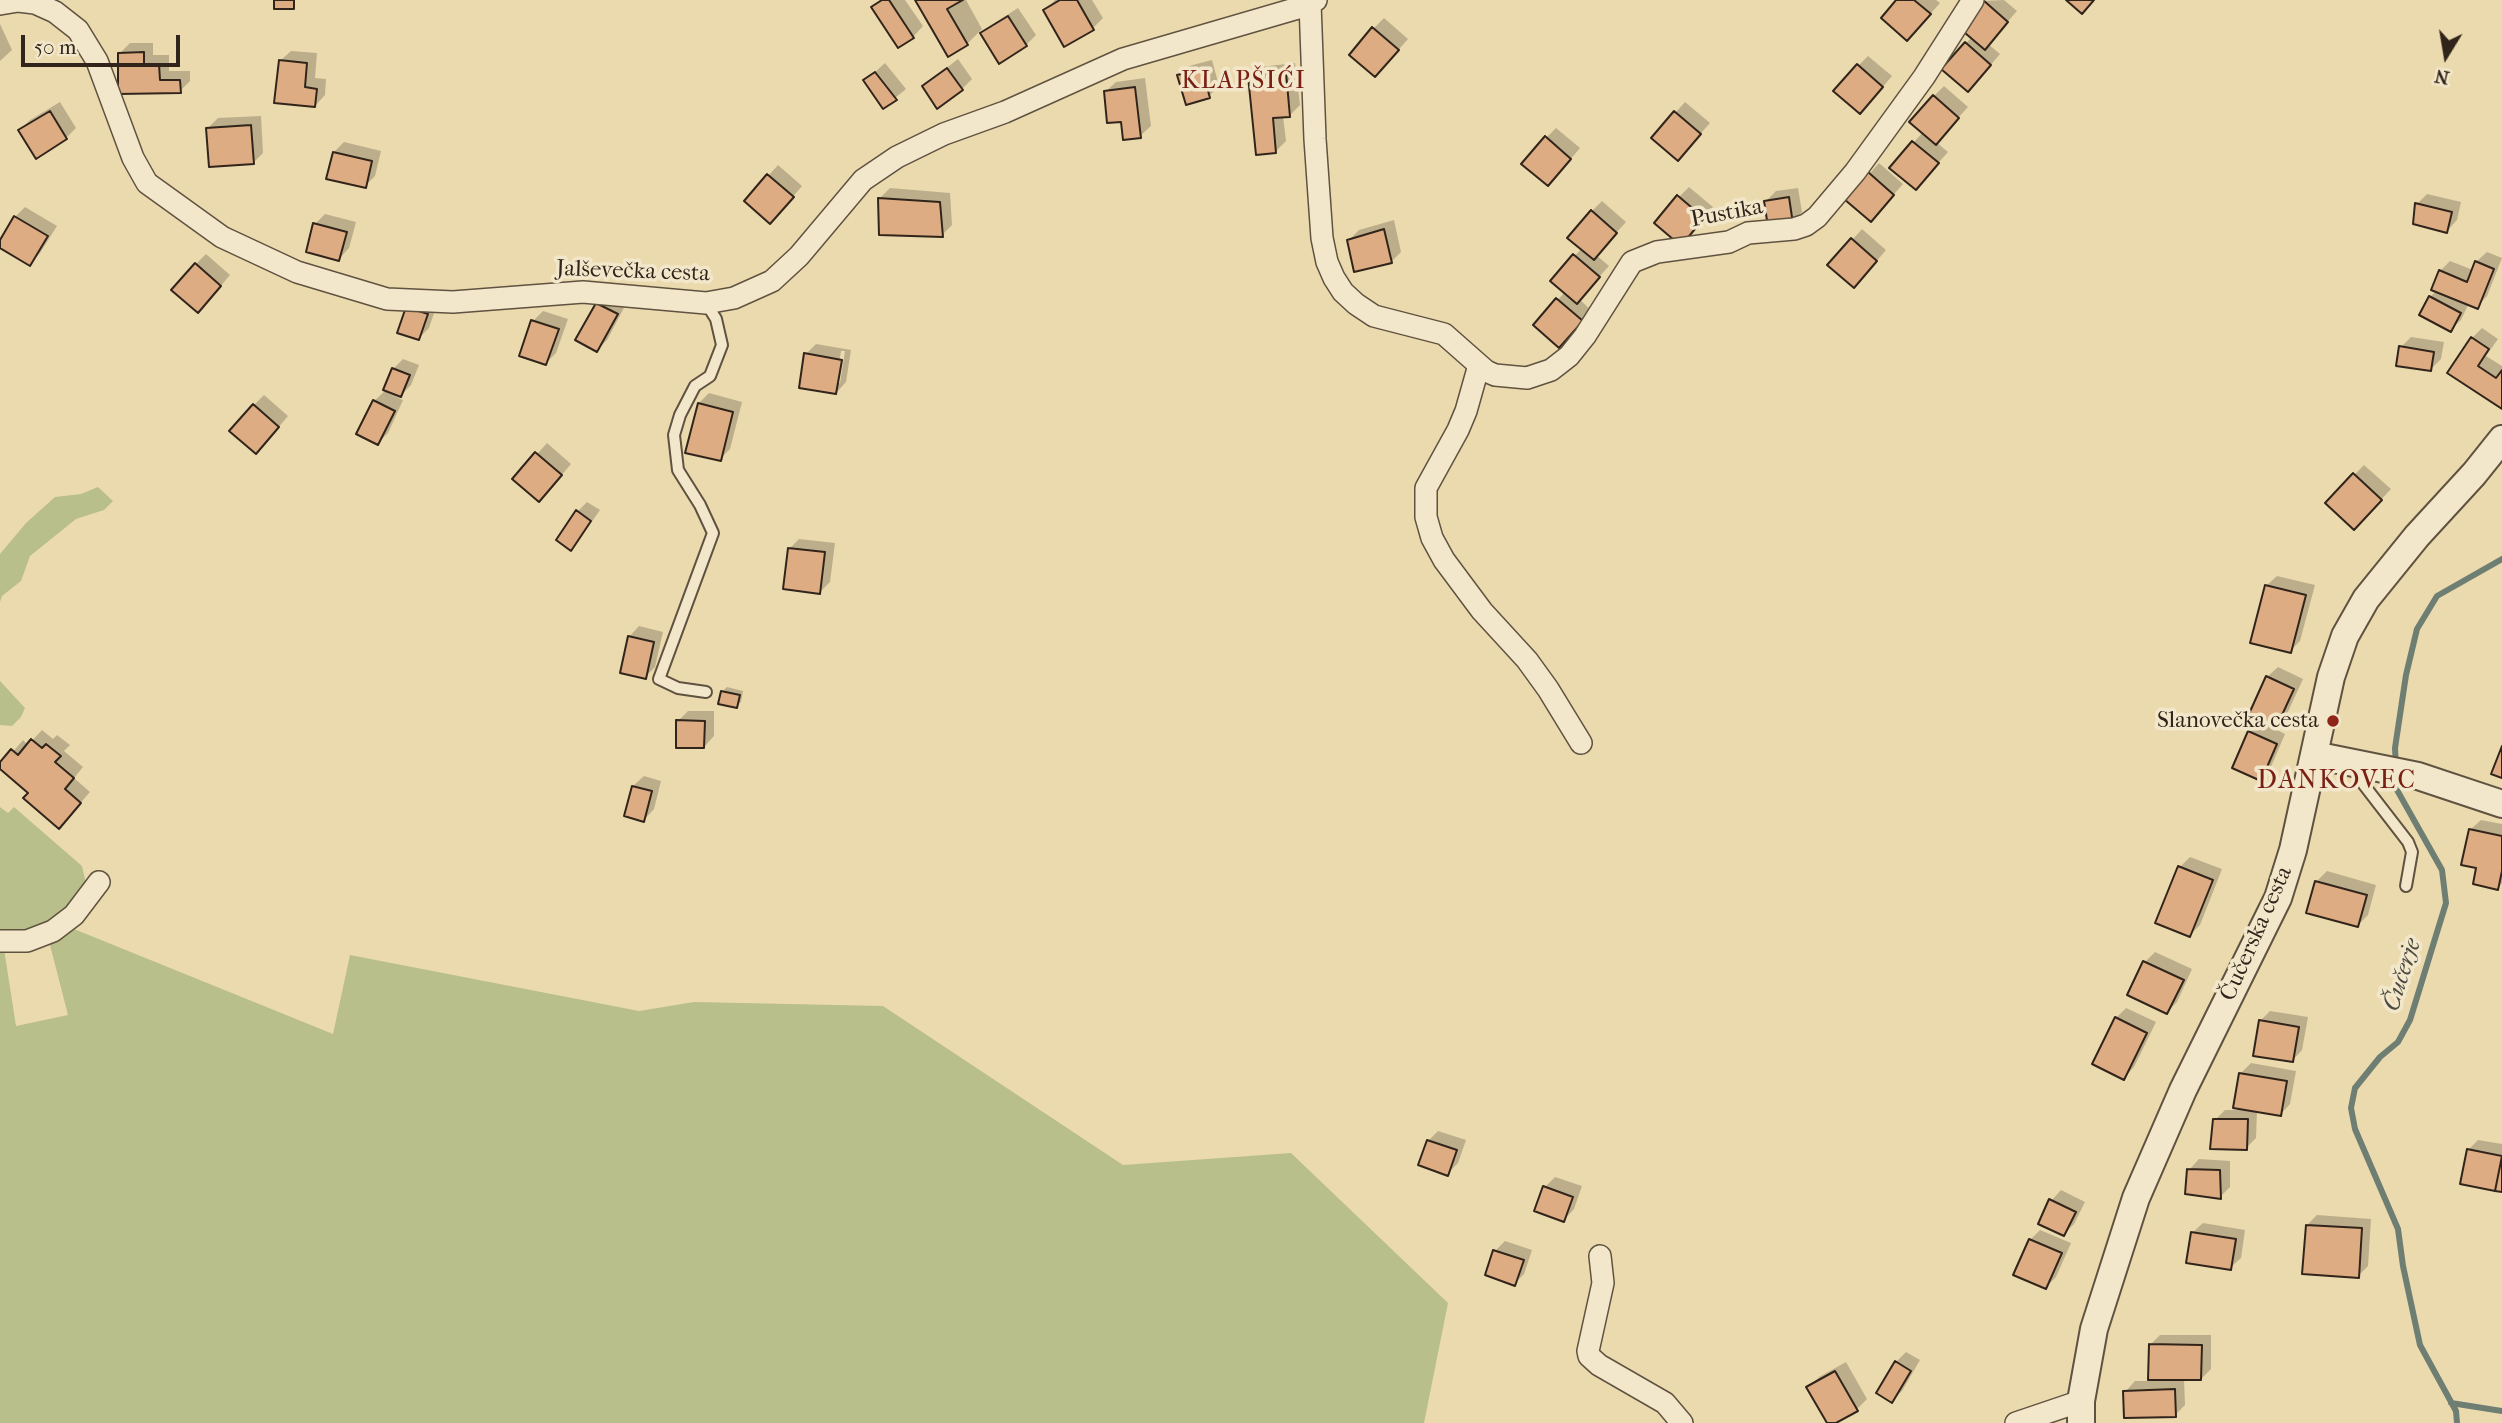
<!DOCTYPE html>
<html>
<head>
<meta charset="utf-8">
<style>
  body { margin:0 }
  #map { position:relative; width:2502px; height:1423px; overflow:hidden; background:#ebdaae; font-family:"IM FELL French Canon",serif }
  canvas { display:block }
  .north { position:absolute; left:2411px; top:21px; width:70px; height:70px; -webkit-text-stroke:5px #f2e7ca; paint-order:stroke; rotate:191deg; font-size:19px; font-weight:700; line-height:28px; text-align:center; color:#31251b }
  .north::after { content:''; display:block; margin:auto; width:24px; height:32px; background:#31251b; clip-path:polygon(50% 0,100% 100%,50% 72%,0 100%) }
  .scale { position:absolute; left:21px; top:35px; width:159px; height:32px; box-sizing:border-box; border:4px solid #31251b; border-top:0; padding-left:9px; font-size:21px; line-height:24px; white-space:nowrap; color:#31251b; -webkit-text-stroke:5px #f2e7ca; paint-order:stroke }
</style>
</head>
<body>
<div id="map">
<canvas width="2502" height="1423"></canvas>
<div class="north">N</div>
<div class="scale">50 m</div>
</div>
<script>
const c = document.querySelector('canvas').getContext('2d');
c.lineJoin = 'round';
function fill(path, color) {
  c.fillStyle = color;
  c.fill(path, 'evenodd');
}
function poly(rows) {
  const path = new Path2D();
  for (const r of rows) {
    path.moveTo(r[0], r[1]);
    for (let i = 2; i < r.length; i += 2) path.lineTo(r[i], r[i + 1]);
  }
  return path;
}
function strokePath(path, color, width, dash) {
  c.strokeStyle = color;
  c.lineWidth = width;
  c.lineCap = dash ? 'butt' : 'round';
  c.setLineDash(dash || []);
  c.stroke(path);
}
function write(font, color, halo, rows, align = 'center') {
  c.font = font + ' "IM FELL French Canon",serif';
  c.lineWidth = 7;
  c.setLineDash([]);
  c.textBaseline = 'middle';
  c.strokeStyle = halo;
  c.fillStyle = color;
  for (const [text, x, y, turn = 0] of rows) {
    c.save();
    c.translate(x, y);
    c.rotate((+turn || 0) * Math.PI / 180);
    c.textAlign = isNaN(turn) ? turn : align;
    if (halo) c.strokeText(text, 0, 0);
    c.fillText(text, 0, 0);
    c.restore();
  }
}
fill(poly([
  [98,487,113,501,104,510,76,519,30,556,21,581,2,596,0,602,0,554,26,523,55,497,81,494],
  [0,681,25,708,21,717,12,726,0,725],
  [0,807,8,813,14,807,82,866,87,888,52,926,0,936],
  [69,927,333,1034,350,955,639,1011,694,1002,883,1006,1123,1165,1291,1153,1448,1303,1424,1423,0,1423,0,949,4,949,16,1026,68,1015,50,945]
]), '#b8bf8a');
fill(poly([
  [880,0,905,0,923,26,913,37,873,7],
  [917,0,966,0,982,29,967,44],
  [1055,0,1092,0,1103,18,1093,28,1045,10],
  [1899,0,1936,0,1940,3,1917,29],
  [2004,0,2017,11,1988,44,2000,54,1978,80,1966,43,1973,36,1983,1],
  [1018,8,1036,35,1026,45,983,34,993,24],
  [1384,18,1408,39,1385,65,1374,28],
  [0,24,12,50,0,61],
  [130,43,153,43,153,55,169,55,169,71,190,71,190,81,180,91,120,92,120,53],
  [291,51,317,53,315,78,326,79,325,95,315,106,280,61],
  [1868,56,1892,76,1870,102,1858,66],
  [958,59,972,79,962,89,924,86],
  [1212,60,1219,86,1209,96,1179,76,1189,66],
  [885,63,906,89,884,107,865,81],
  [1295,63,1300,105,1290,115,1283,116,1286,141,1276,151,1250,77,1260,67],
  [1145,78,1151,126,1140,136,1105,92,1116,82],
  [1944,86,1968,107,1936,142,1948,152,1925,178,1891,168,1923,132,1934,96],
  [60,102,76,128,66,138,20,130,30,120],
  [1685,102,1710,123,1687,149,1653,138],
  [261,116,263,153,253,163,208,128,218,118],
  [1556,128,1580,148,1558,174,1546,138],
  [344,142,381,151,375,176,365,186,334,152],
  [1879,163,1903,184,1881,209,1847,199],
  [778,165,802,186,780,212,746,201],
  [1689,187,1713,207,1691,233,1679,197],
  [890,188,950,193,952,225,942,235,880,198],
  [1798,188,1802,212,1792,222,1766,201,1776,191],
  [2427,194,2461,202,2457,220,2447,231,2417,204],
  [1602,201,1626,222,1596,255,1609,266,1579,299,1591,310,1569,336,1535,325,1565,292,1552,281,1582,248,1592,211],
  [25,207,57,226,40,253,30,263,0,246,15,217],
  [325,214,356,222,349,248,339,259,315,224],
  [1394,220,1401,252,1391,262,1349,240,1359,230],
  [1862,229,1886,250,1864,276,1830,265],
  [2487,252,2502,258,2487,296,2477,307,2469,303,2461,320,2450,330,2430,297,2437,290,2440,271,2450,261,2473,270,2476,262],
  [206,254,230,275,208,301,196,264],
  [607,294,626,304,607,340,597,350,597,304],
  [417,298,437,304,429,328,419,338],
  [543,311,568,319,556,353,546,363,533,321],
  [2482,328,2498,339,2486,356,2502,366,2502,407,2450,373,2472,338],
  [2411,337,2444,342,2441,359,2431,369,2401,347],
  [816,344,851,350,846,382,836,393,806,354],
  [841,351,845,351,840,383,836,383],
  [403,359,419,365,411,385,401,395,389,390,388,393,403,400,388,433,378,443,374,401,385,391,393,369],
  [709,393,742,402,730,449,720,459,699,403],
  [264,395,288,416,266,442,254,405],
  [547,443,571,464,549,490,515,479],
  [2364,465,2391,489,2364,518,2327,503],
  [587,502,600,510,580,539,570,549,577,512],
  [799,539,835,543,830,582,820,592,789,549],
  [2277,576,2315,585,2300,641,2290,651,2266,586],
  [639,626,663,632,655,667,645,677,629,637],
  [2278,667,2303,679,2286,716,2273,728,2285,734,2270,769,2260,779,2250,732,2262,720,2267,677],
  [727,687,743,691,741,702,736,706,722,692],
  [688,711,714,711,714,736,704,747,678,721],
  [42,730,53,739,57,735,70,745,64,751,83,767,74,778,90,792,69,816,30,793,0,767,23,740,28,745],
  [644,776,661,781,654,809,644,820,633,786],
  [2481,820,2502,824,2502,883,2498,888,2470,830],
  [2190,857,2222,869,2200,925,2190,935,2157,922,2180,867],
  [2327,871,2376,885,2368,915,2358,925,2316,882],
  [2155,952,2192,969,2177,1002,2167,1012,2129,994,2145,962],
  [2126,1008,2156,1022,2134,1067,2124,1078,2116,1018],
  [2270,1011,2308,1017,2302,1050,2292,1061,2260,1021],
  [2251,1063,2296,1071,2290,1104,2280,1115,2257,1111,2256,1138,2246,1148,2215,1120,2225,1110,2242,1110,2241,1073],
  [1438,1131,1466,1140,1458,1163,1448,1173,1428,1141],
  [2478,1140,2502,1144,2502,1190,2468,1150],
  [2199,1159,2230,1161,2230,1187,2220,1197,2189,1170],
  [1555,1177,1582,1186,1574,1209,1564,1220,1545,1187],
  [2061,1190,2085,1202,2074,1224,2064,1234,2051,1201],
  [2317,1215,2371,1219,2368,1266,2358,1276,2307,1225],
  [2203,1223,2245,1230,2241,1258,2230,1268,2192,1233],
  [2040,1230,2071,1243,2056,1277,2046,1287,2030,1240],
  [1505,1241,1532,1250,1524,1274,1514,1284,1495,1251],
  [2160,1335,2211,1335,2211,1369,2201,1379,2184,1379,2185,1405,2175,1415,2125,1392,2135,1381,2150,1381,2150,1345],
  [1906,1352,1920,1360,1902,1391,1892,1401,1896,1362],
  [1846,1362,1867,1399,1857,1409,1829,1423,1809,1387,1819,1377]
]), '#0003');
strokePath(poly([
  [2396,767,2395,748,2406,675,2417,629,2437,596,2502,559],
  [2396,777,2397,790,2442,870,2446,903,2410,1020,2398,1042,2380,1057,2355,1088,2351,1108,2355,1129,2398,1229,2403,1266,2420,1345,2456,1411,2457,1423],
  [2451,1403,2502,1411]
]), '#6f7e73', 6);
const building = poly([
  [274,0,294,0,294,9,274,9,274,0],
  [882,0,889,0,914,38,898,48,871,7,882,0],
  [915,0,963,0,947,9,968,45,948,57,915,0],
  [1060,0,1077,0,1094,30,1064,47,1043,10,1060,0],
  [1896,0,1914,0,1931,14,1907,41,1881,18,1896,0],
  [1983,0,2008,22,1985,50,1958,27,1983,0],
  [2066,0,2094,0,2082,14,2066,0],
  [1008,16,1027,46,999,64,980,33,1008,16],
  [1372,27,1399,50,1375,77,1349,55,1372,27],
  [1965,42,1991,65,1968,92,1941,69,1965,42],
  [144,52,144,65,159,64,160,80,180,80,181,93,118,94,118,53,144,52],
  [279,60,307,63,305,87,317,89,315,107,274,103,279,60],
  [1857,64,1883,87,1860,114,1833,91,1857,64],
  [947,68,963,90,937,109,922,86,947,68],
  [1202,69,1210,98,1186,105,1177,75,1202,69],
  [875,72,897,100,883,109,863,80,875,72],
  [1286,72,1290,117,1273,118,1276,153,1256,155,1248,76,1286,72],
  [1135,87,1141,138,1123,140,1121,122,1107,123,1104,91,1135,87],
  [1933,95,1959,118,1936,145,1909,122,1933,95],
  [50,111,67,139,36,159,18,130,50,111],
  [1674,111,1701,134,1678,161,1651,138,1674,111],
  [251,125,254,164,209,167,206,128,251,125],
  [1545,136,1571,159,1548,186,1521,164,1545,136],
  [1912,141,1939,163,1916,190,1889,168,1912,141],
  [333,152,372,161,366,188,326,179,333,152],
  [1868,172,1894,195,1871,222,1844,199,1868,172],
  [767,174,794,197,770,224,744,201,767,174],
  [1677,195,1704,218,1681,246,1654,223,1677,195],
  [1789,197,1793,224,1768,227,1764,201,1789,197],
  [878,198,940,202,943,237,879,235,878,198],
  [2415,203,2452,212,2447,233,2413,224,2415,203],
  [1591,210,1617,233,1594,260,1567,238,1591,210],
  [14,216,48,236,30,266,0,248,0,240,14,216],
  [313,223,347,232,339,261,306,252,313,223],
  [1384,229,1392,263,1354,272,1347,240,1384,229],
  [1851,238,1877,261,1854,288,1827,265,1851,238],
  [1573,254,1600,277,1577,304,1550,281,1573,254],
  [2475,261,2494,269,2478,309,2431,290,2439,270,2467,282,2475,261],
  [195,263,221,286,198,313,171,290,195,263],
  [2429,296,2461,313,2451,332,2419,315,2429,296],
  [1556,298,1583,321,1559,348,1533,325,1556,298],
  [596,303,618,314,597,352,575,340,596,303],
  [406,307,428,314,419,340,397,333,406,307],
  [531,320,559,329,546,365,519,356,531,320],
  [2471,337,2489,349,2478,366,2496,378,2502,370,2502,409,2447,373,2471,337],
  [2399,346,2434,352,2431,371,2396,366,2399,346],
  [804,353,842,360,836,394,799,388,804,353],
  [392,368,410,375,401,397,383,390,392,368],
  [373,400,395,411,378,445,356,434,373,400],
  [698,403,733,412,721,461,685,453,698,403],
  [253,404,279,427,256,454,229,431,253,404],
  [535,452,562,475,539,502,512,479,535,452],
  [2353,473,2382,500,2354,530,2325,503,2353,473],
  [576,510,591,521,571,551,556,540,576,510],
  [788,548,825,552,820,594,783,589,788,548],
  [2265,585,2306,595,2291,653,2250,643,2265,585],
  [628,636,654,642,646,679,620,673,628,636],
  [2266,676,2294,689,2276,728,2248,716,2266,676],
  [721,691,740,695,737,708,718,704,721,691],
  [676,720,705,721,704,748,676,748,676,720],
  [2248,731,2277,744,2261,781,2232,768,2248,731],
  [31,739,42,748,46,744,61,756,55,762,74,778,65,789,81,803,59,829,23,798,28,793,0,769,0,762,11,749,18,755,31,739],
  [2502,746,2502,778,2491,774,2502,746],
  [632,786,652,791,644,822,624,816,632,786],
  [2469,829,2502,836,2502,871,2498,890,2473,884,2476,868,2461,865,2469,829],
  [2178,866,2213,880,2190,937,2155,923,2178,866],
  [2315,881,2367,895,2358,927,2306,913,2315,881],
  [2143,961,2184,980,2167,1014,2127,995,2143,961],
  [2115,1017,2147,1033,2124,1080,2092,1064,2115,1017],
  [2259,1020,2299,1027,2293,1062,2253,1056,2259,1020],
  [2239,1073,2287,1081,2281,1116,2233,1108,2239,1073],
  [2213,1119,2248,1119,2247,1150,2210,1149,2213,1119],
  [1427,1140,1457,1150,1448,1176,1418,1165,1427,1140],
  [2467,1149,2502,1156,2495,1191,2460,1184,2467,1149],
  [2502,1156,2502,1192,2495,1191,2502,1156],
  [2187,1169,2220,1170,2221,1199,2185,1194,2187,1169],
  [1543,1186,1573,1197,1564,1222,1534,1211,1543,1186],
  [2049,1199,2076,1212,2064,1236,2038,1224,2049,1199],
  [2306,1225,2362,1228,2359,1278,2302,1274,2306,1225],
  [2191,1232,2236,1239,2231,1270,2186,1263,2191,1232],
  [2029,1239,2062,1253,2046,1289,2013,1275,2029,1239],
  [1493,1250,1524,1260,1515,1286,1485,1275,1493,1250],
  [2149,1344,2202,1345,2201,1380,2148,1380,2149,1344],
  [1895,1361,1911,1371,1892,1403,1876,1393,1895,1361],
  [1835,1371,1858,1411,1836,1423,1827,1423,1806,1387,1835,1371],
  [2175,1389,2176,1417,2124,1418,2123,1391,2175,1389]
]);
fill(building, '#deac83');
strokePath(building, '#31251b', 2);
const service = poly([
  [706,303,716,319,722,345,710,376,695,386,680,415,674,435,678,470,700,505,713,533,659,679,678,688,706,692],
  [2361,765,2364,785,2408,842,2412,852,2406,886]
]);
const minor = poly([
  [1310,3,1315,139,1322,238,1327,262,1334,278,1343,292,1356,304,1374,316,1444,334,1486,371,1495,375,1527,378,1551,370,1569,356,1585,336,1632,262,1657,252,1729,242,1748,233,1794,229,1806,225,1817,217,1855,172,1924,77,1973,0],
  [0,4,18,1,35,3,55,12,78,30,97,61,133,158,147,183,222,237,297,272,387,299,453,302,583,292,706,303,734,298,772,281,799,256,863,180,897,157,944,134,1005,112,1123,59,1305,6,1316,0],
  [1479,365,1466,411,1458,430,1426,488,1426,517,1432,538,1444,560,1482,611,1527,660,1548,689,1581,743],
  [0,941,27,941,53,931,74,915,99,882],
  [1600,1256,1603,1283,1588,1351,1589,1356,1599,1365,1665,1403,1682,1423],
  [2016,1423,2081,1401]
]);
const tertiary = poly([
  [2314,755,2418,776,2502,804],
  [2081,1423,2081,1401,2094,1329,2136,1198,2183,1090,2278,898,2293,850,2331,677,2345,636,2366,599,2417,536,2474,474,2502,439]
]);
strokePath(service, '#605240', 14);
strokePath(minor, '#605240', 24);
strokePath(tertiary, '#605240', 30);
strokePath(service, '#f2e7ca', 10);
strokePath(minor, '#f2e7ca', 21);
strokePath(tertiary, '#f2e7ca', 26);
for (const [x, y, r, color] of [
  [2333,721,7,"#8f2418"]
]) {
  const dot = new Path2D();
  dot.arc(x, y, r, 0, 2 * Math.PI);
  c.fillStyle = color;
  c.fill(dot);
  strokePath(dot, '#f2e7ca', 2.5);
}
write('23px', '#31251b', '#f2e7ca', [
  ["Pustika",1727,214,-11],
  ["Jalševečka cesta",633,272,2],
  ["Čučerska cesta",2257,934,-66]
]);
write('23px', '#31251b', '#f2e7ca', [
  ["Slanovečka cesta",2319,721]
], 'right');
c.letterSpacing = '2px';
write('24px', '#7a1f14', '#f2e7ca', [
  ["KLAPŠIĆI",1244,82]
]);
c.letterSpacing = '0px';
write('italic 24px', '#4b4a40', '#f2e7ca', [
  ["Čučerje",2403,975,-72]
]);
c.letterSpacing = '2px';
write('26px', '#7a1f14', '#f2e7ca', [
  ["DANKOVEC",2337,782]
]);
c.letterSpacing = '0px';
</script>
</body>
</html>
